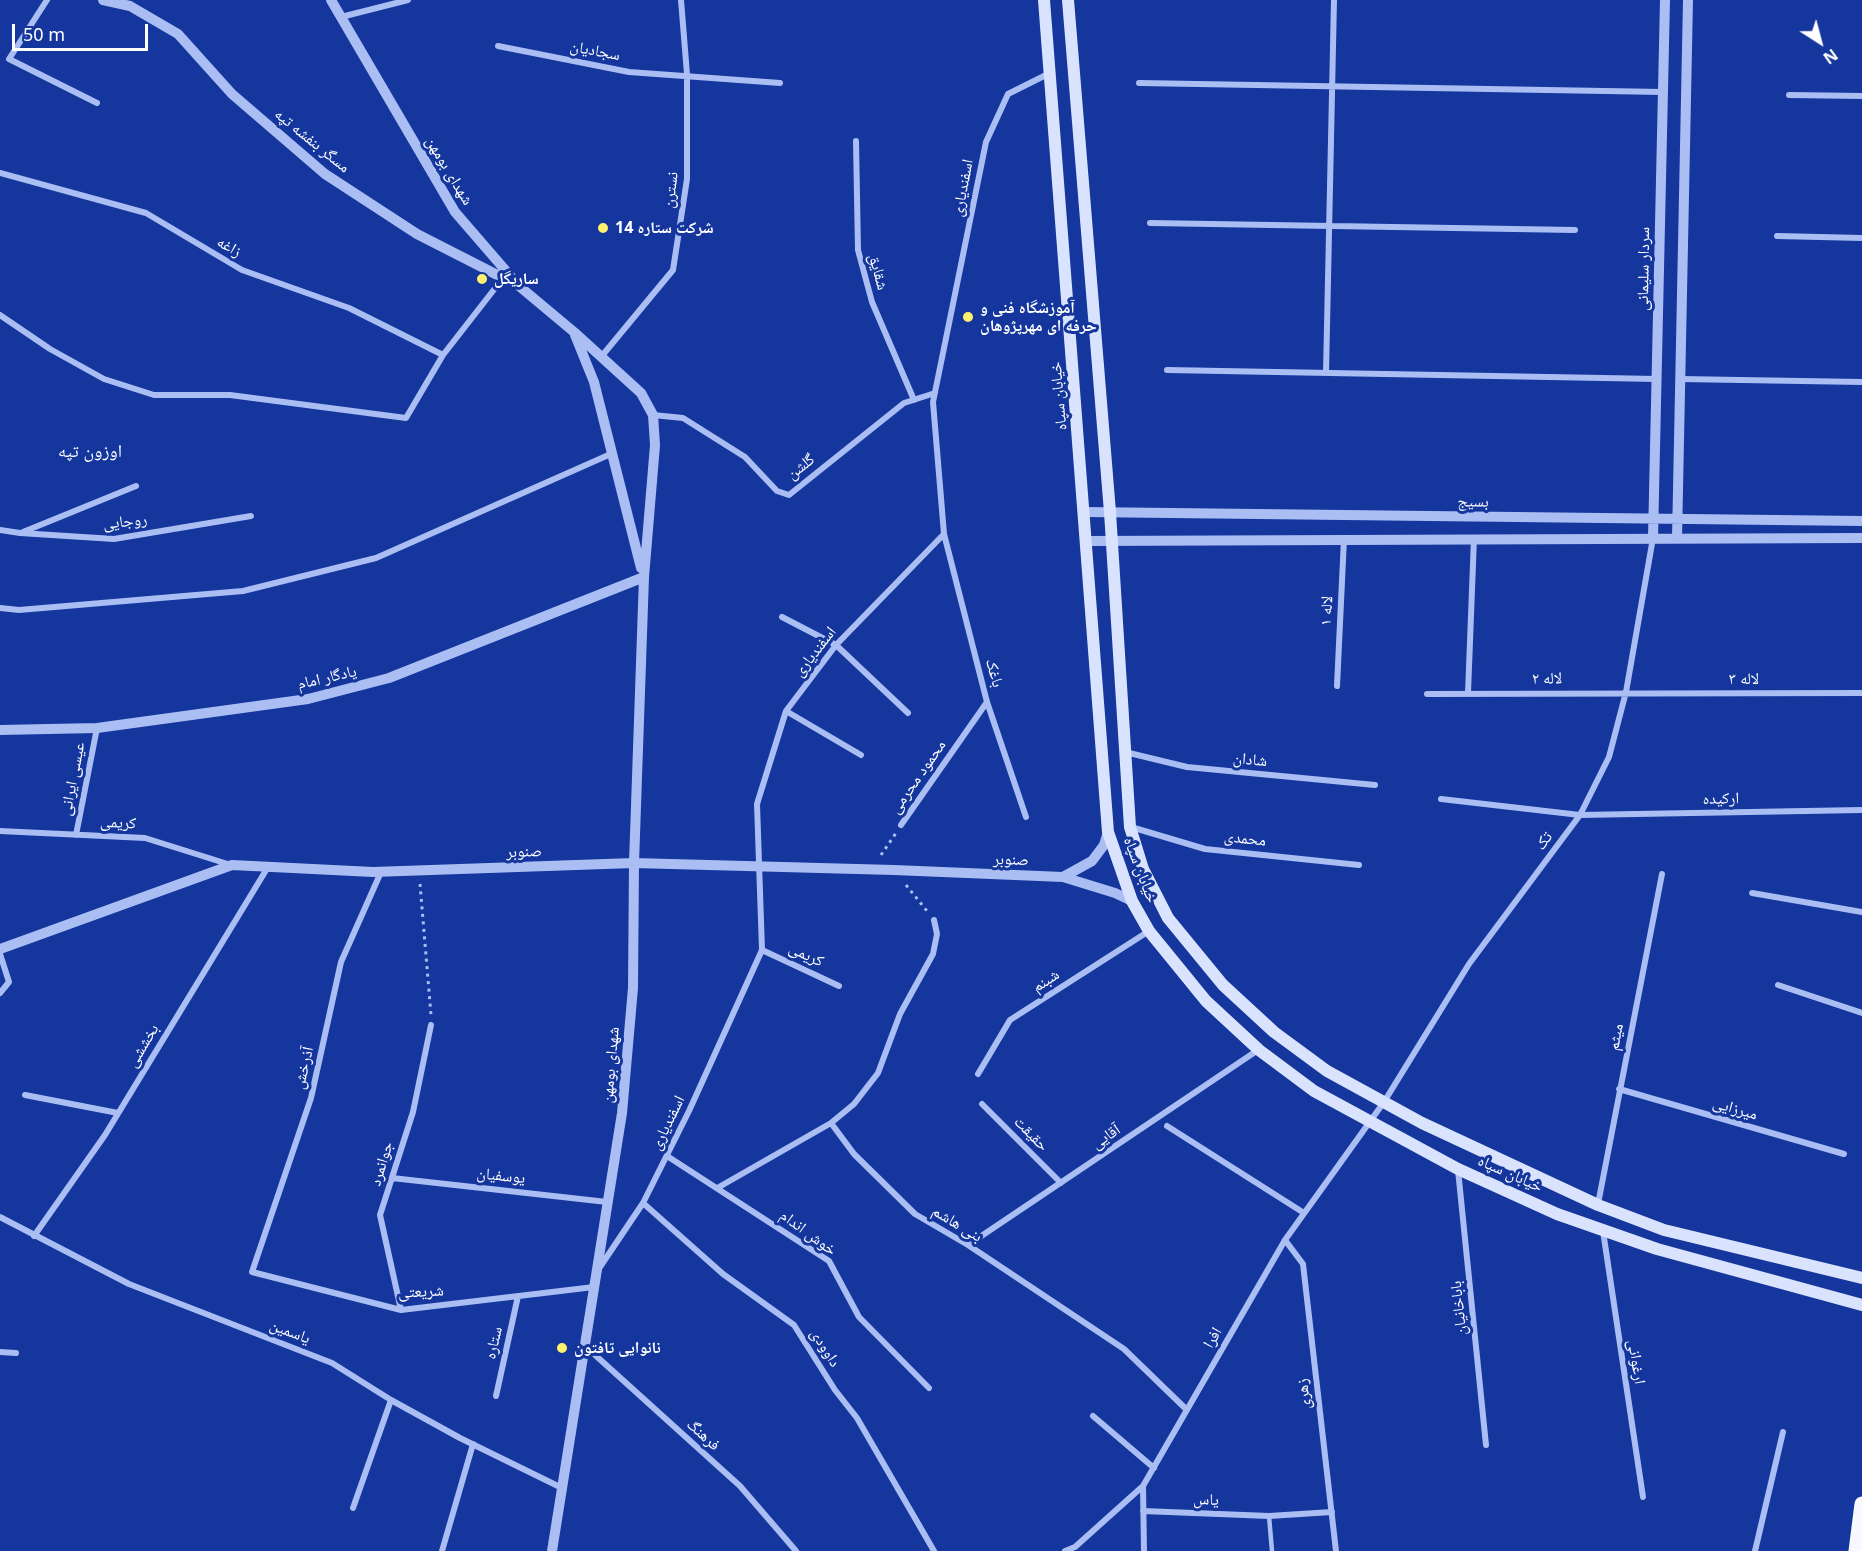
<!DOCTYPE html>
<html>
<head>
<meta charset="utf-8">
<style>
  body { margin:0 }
  #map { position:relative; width:1862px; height:1551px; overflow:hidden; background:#14369d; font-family:"Noto Sans",sans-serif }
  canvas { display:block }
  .north { position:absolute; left:1790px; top:12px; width:60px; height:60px; -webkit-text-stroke:4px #14369d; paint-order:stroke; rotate:144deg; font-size:16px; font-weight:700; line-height:24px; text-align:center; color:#fff }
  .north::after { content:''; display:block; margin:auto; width:21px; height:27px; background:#fff; clip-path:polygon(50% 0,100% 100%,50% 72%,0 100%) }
  .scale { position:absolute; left:12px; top:24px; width:136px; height:27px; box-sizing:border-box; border:3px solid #fff; border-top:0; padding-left:8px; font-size:18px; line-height:21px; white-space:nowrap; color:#fff; -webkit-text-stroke:4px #14369d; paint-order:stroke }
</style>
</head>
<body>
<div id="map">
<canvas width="1862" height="1551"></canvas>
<div class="north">N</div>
<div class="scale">50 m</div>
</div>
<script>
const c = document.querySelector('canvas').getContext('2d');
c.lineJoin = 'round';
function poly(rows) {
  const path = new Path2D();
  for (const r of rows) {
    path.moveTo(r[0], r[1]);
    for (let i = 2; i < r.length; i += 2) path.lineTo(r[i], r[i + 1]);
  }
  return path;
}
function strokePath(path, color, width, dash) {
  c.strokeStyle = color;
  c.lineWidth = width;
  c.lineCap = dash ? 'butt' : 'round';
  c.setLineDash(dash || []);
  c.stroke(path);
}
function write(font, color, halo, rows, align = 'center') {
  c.font = font + ' "Noto Sans","Noto Naskh Arabic",sans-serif';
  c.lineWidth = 6;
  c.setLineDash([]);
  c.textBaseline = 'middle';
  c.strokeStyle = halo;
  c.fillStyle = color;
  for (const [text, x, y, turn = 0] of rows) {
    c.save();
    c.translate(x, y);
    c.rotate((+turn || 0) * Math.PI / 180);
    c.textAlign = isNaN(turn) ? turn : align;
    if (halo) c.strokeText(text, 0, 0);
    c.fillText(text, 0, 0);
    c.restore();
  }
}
strokePath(poly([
  [881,855,896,833],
  [420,884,431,1015],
  [906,885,927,911]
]), '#aabef4', 3, [3, 4.5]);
strokePath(poly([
  [1269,1516,1272,1551]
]), '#aabef4', 4.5);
strokePath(poly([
  [47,0,9,59,97,103],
  [341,17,408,0],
  [498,46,629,72,780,83],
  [1139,83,1663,92],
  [1789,95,1862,96],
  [856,141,858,250,872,302,914,400],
  [0,173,146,213,242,270,349,308,443,355],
  [1150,223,1575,230],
  [1777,236,1862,238],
  [0,315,50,349,104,379,154,395,230,395,406,418,443,355,503,278],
  [601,357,673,270,687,179,687,74,681,0],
  [1167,370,1657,379],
  [1326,373,1334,0],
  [1680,379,1862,382],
  [653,415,683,418,745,457,777,491,789,495,904,403,935,393],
  [0,530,20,533,114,539,251,516],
  [23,532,136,486],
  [944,534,987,702,1026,817],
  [0,608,19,610,243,591,376,558,613,453],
  [782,617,836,645,908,713],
  [1337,686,1344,539],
  [1468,693,1474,538],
  [1427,694,1862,693],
  [786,711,861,755],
  [1125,752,1187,767,1375,785],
  [1441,799,1580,815,1862,810],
  [901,825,987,702],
  [1131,827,1205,849,1359,865],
  [0,831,145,838,231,865],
  [76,835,97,728],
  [381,872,341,962,311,1098,252,1272,401,1310,594,1287],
  [1752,893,1862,912],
  [762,950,839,986],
  [0,954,9,982,0,993],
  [1778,985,1862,1013],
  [978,1074,1010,1020,1149,931],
  [1619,1089,1844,1154],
  [25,1095,118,1113],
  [982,1104,1061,1183],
  [831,1123,854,1104,878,1073,900,1014,933,954,937,934,934,920],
  [1167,1126,1304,1213],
  [667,1156,829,1261,859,1317,929,1388],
  [1458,1170,1486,1445],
  [392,1178,607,1202],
  [719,1187,831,1123,854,1154,915,1214,968,1245,1124,1349,1187,1410],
  [643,1203,723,1274,794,1325,835,1390,857,1418,934,1551],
  [1598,1204,1662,874],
  [0,1217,129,1284,332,1363,391,1400,460,1438,562,1488],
  [1603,1231,1643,1497],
  [34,1236,105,1135,268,867],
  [1285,1240,1303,1264,1336,1551],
  [968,1245,1258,1050],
  [600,1267,643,1203,689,1111,762,950,757,804,786,711,836,645,944,534,933,402,986,142,1008,94,1050,73],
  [401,1310,380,1215,413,1112,431,1025],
  [584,1345,740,1486,796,1551],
  [0,1352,16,1353],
  [496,1396,518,1296],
  [1093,1416,1154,1468],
  [1143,1486,1144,1551],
  [353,1508,391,1400],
  [1143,1511,1269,1516,1332,1512],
  [442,1551,473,1444],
  [1065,1551,1075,1547,1143,1486,1285,1240,1384,1102,1469,964,1580,815,1609,757,1626,692,1653,538],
  [1755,1551,1783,1432]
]), '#aabef4', 6);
strokePath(poly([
  [103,0,130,6,178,34,232,94,325,174,417,234,513,283],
  [331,0,455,212,519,286,574,332,641,393,653,415,655,445,644,577,634,863,633,988,622,1113,552,1551],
  [575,335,594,382,641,568],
  [1084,512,1862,521],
  [1653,538,1665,0],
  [1677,538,1688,0],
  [1087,541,1862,538],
  [0,730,97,728,308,699,389,678,644,577],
  [1063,877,1092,861,1104,845,1108,832],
  [0,949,232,865,373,872,634,863,894,870,1063,877,1115,893,1132,901]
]), '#aabef4', 10);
strokePath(poly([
  [1044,0,1108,832,1132,901,1149,931,1206,1001,1259,1050,1314,1091,1458,1169,1557,1214,1657,1249,1862,1305],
  [1068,0,1110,512,1130,827,1143,869,1168,918,1223,985,1274,1032,1327,1071,1422,1123,1598,1205,1664,1230,1862,1278]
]), '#dae3fd', 12);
strokePath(poly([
  [1856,1551,1862,1504]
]), '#f7f9ff', 15);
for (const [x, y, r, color] of [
  [603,228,6,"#fff06d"],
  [482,279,6,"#fff06d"],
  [968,317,6,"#fff06d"],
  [562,1348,6,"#fff06d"]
]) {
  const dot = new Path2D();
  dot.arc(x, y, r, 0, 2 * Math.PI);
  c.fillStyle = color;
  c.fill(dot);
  strokePath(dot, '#14369d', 2);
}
write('16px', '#fff', '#14369d', [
  ["سجادیان",595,51,11],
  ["مسگر بنفشه تپه",312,141,39],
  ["شهدای بومهن",449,171,59],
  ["اسفندیاری",963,188,-79],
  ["نسترن",671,190,-83],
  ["زاغه",229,247,30],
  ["سردار سلیمانی",1644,269,-89],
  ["شقایق",878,272,75],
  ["خیابان سپاه",1059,396,-95],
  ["گلشن",801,467,-38],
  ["بسیج",1473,502,1],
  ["روجایی",125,522,-6],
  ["لاله ۱",1327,611,-87],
  ["اسفندیاری",815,652,-52],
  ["باغک",994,673,75],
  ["یادگار امام",327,678,-13],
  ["لاله ۲",1547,679,-1],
  ["لاله ۳",1744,679],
  ["شادان",1250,760,5],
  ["محمود محرمی",918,777,-55],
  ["عیسی ایرانی",73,779,-79],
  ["ارکیده",1721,799,-1],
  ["کریمی",118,823,3],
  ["محمدی",1245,839,6],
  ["تک",1544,841,-54],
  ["صنوبر",524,852,-2],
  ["صنوبر",1011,860,2],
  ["خیابان سپاه",1140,870,69],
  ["کریمی",806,955,25],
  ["شبنم",1046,981,-33],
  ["میثم",1616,1037,-79],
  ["بخششی",143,1046,-59],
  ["شهدای بومهن",611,1065,-85],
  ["آذرخش",304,1068,-77],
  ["میرزایی",1735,1109,16],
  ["اسفندیاری",668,1123,-64],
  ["حقیقت",1031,1134,45],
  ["آقایی",1106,1137,-34],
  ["جوانمرد",382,1164,-73],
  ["خیابان سپاه",1510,1174,24],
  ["یوسفیان",501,1176,6],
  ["بنی هاشم",957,1224,31],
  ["خوش اندام",808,1233,36],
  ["شریعتی",421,1292,-3],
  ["باباخانیان",1459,1308,-96],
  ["یاسمین",290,1332,21],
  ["افرا",1213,1338,-60],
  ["ستاره",494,1343,-77],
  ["داوودی",825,1348,58],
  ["ارغوانی",1636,1362,81],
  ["زهری",1304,1394,-97],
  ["فرهنگ",703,1435,42],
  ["یاس",1206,1500,2]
]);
write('bold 16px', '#fff', '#14369d', [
  ["شرکت ستاره 14",615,228],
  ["ساریگل",494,279],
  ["آموزشگاه فنی و",980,308],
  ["حرفه ای مهرپژوهان",980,326],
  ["نانوایی تافتون",574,1348]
], 'left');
write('18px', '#fff', '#14369d', [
  ["اوزون تپه",90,452]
]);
</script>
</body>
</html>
